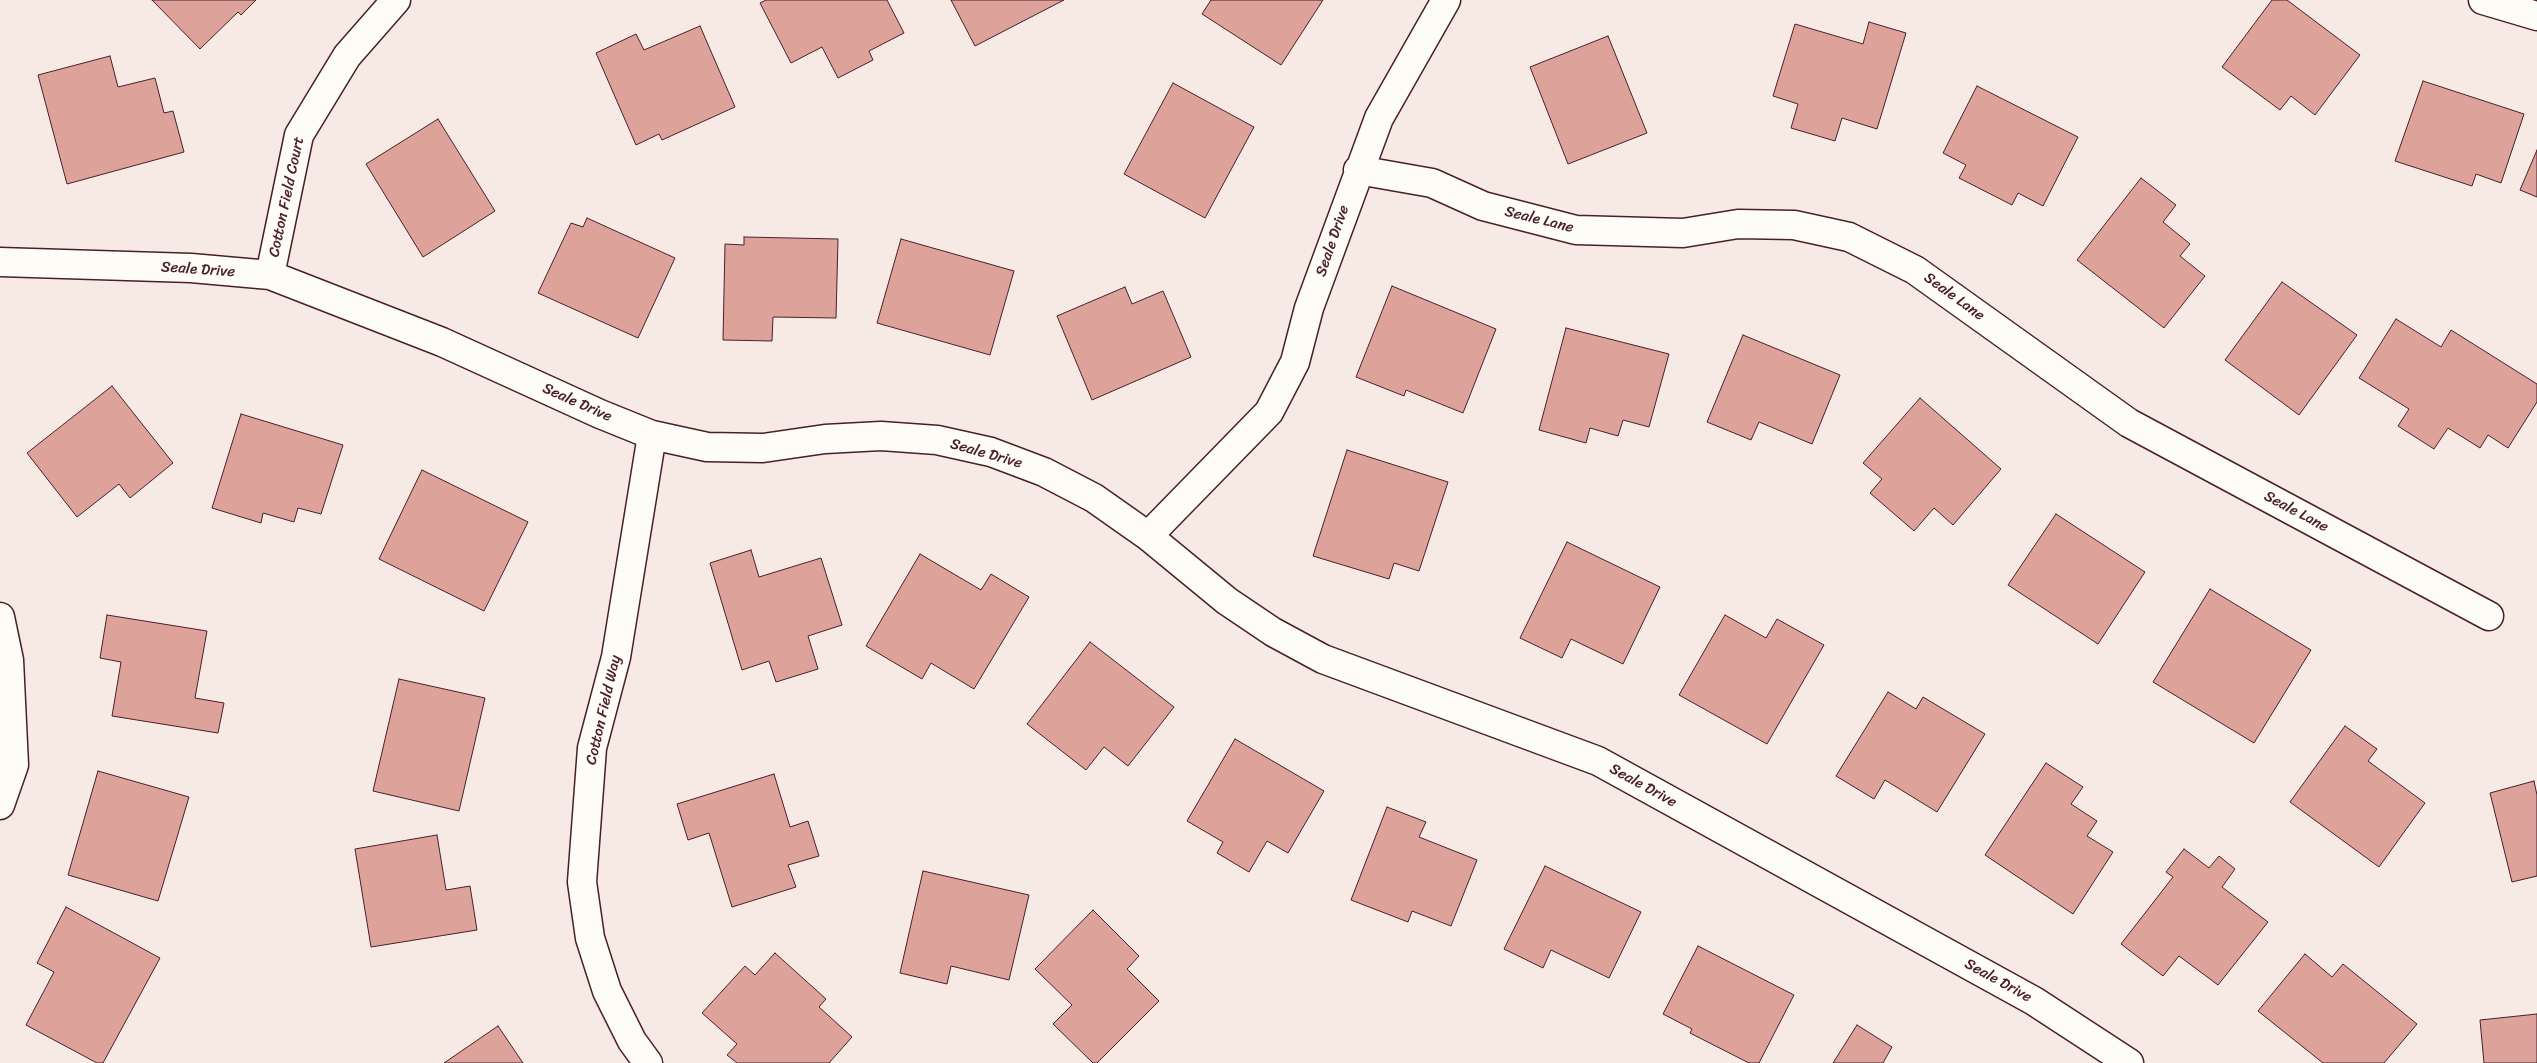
<!DOCTYPE html>
<html>
<head>
<meta charset="utf-8">
<style>
  body { margin:0 }
  canvas { display:block; background:#f7eae4 }
</style>
</head>
<body>
<canvas width="2537" height="1063"></canvas>
<script>
const c = document.querySelector('canvas').getContext('2d');
c.lineJoin = 'round';
function fill(path, color) {
  c.fillStyle = color;
  c.fill(path, 'evenodd');
}
function poly(rows) {
  const path = new Path2D();
  for (const r of rows) {
    path.moveTo(r[0], r[1]);
    for (let i = 2; i < r.length; i += 2) path.lineTo(r[i], r[i + 1]);
  }
  return path;
}
function strokePath(path, color, width, dash) {
  c.strokeStyle = color;
  c.lineWidth = width;
  c.lineCap = dash ? 'butt' : 'round';
  c.setLineDash(dash || []);
  c.stroke(path);
}
function write(font, color, halo, rows, align = 'center') {
  c.font = font + ' Sriracha,sans-serif';
  c.lineWidth = 4;
  c.setLineDash([]);
  c.textBaseline = 'middle';
  c.strokeStyle = halo;
  c.fillStyle = color;
  for (const [text, x, y, turn = 0] of rows) {
    c.save();
    c.translate(x, y);
    c.rotate((+turn || 0) * Math.PI / 180);
    c.textAlign = isNaN(turn) ? turn : align;
    if (halo) c.strokeText(text, 0, 0);
    c.fillText(text, 0, 0);
    c.restore();
  }
}
const building = poly([
  [152,0,256,0,241,15,238,12,200,49,152,0],
  [766,0,887,0,904,33,869,51,873,60,838,78,822,47,791,63,760,3,766,0],
  [951,0,1064,0,975,46,951,0],
  [1211,0,1323,0,1281,65,1202,14,1211,0],
  [2272,0,2287,0,2360,55,2315,115,2291,96,2280,110,2222,67,2272,0],
  [1869,22,1906,33,1877,129,1842,118,1835,141,1791,128,1798,104,1773,96,1795,24,1863,44,1869,22],
  [700,26,735,107,662,140,659,134,636,145,596,53,636,34,644,50,700,26],
  [1608,36,1647,133,1568,164,1530,67,1608,36],
  [110,56,118,87,155,78,164,113,173,111,184,152,67,184,38,75,110,56],
  [2423,81,2524,114,2501,183,2476,174,2472,186,2395,161,2423,81],
  [1173,83,1254,127,1205,218,1124,174,1173,83],
  [1977,86,2078,137,2043,206,2018,193,2012,205,1959,178,1966,165,1943,153,1977,86],
  [438,119,495,211,423,257,366,164,438,119],
  [2537,150,2537,197,2520,190,2537,150],
  [2141,178,2176,205,2163,222,2190,244,2180,256,2205,276,2164,328,2077,260,2141,178],
  [587,218,675,258,638,338,538,293,571,223,583,227,587,218],
  [744,237,838,239,836,318,773,317,772,341,723,340,725,244,744,245,744,237],
  [901,239,1014,271,990,355,877,323,901,239],
  [2282,282,2357,335,2299,415,2225,360,2282,282],
  [1392,286,1496,329,1463,413,1406,390,1404,396,1356,377,1392,286],
  [1125,287,1132,304,1163,291,1191,357,1092,400,1057,316,1125,287],
  [2396,319,2441,347,2451,330,2537,384,2537,402,2508,448,2488,435,2480,448,2448,428,2434,449,2398,426,2409,409,2359,378,2396,319],
  [1566,328,1669,354,1649,427,1623,420,1618,436,1590,428,1586,443,1539,430,1566,328],
  [1743,335,1840,375,1812,444,1759,422,1751,440,1707,422,1743,335],
  [112,386,173,463,130,498,119,484,77,517,27,453,112,386],
  [1920,398,2001,469,1953,525,1934,508,1914,531,1870,493,1882,479,1863,463,1920,398],
  [241,414,343,445,321,514,298,508,294,522,263,513,261,523,212,508,241,414],
  [1347,450,1448,482,1419,571,1394,563,1389,579,1313,556,1347,450],
  [422,470,528,522,484,611,379,559,422,470],
  [2056,514,2145,572,2098,644,2008,585,2056,514],
  [1567,542,1660,587,1623,664,1571,639,1562,658,1520,638,1567,542],
  [751,550,759,577,821,558,842,625,808,636,818,669,776,682,769,661,742,670,710,563,751,550],
  [920,554,981,590,991,574,1029,597,974,689,931,663,922,679,866,646,920,554],
  [2210,589,2311,650,2254,743,2153,682,2210,589],
  [107,615,207,631,195,698,224,703,218,733,112,716,121,662,100,658,107,615],
  [1725,615,1766,638,1777,619,1824,645,1767,744,1679,695,1725,615],
  [1090,642,1174,707,1128,766,1104,747,1086,770,1027,724,1090,642],
  [399,679,485,698,459,811,373,791,399,679],
  [1888,692,1916,709,1923,697,1985,734,1937,812,1885,780,1874,799,1836,776,1888,692],
  [2345,726,2377,749,2368,761,2425,803,2379,867,2290,802,2345,726],
  [1235,739,1324,791,1288,853,1267,841,1249,872,1217,853,1223,842,1187,821,1235,739],
  [2046,763,2083,787,2071,804,2097,821,2087,836,2113,852,2073,914,1985,855,2046,763],
  [98,771,189,797,158,901,68,875,98,771],
  [774,774,790,827,808,821,819,856,788,865,796,887,732,907,709,833,688,840,677,804,774,774],
  [2534,781,2537,795,2537,876,2512,882,2490,793,2534,781],
  [1387,807,1426,822,1419,837,1477,860,1451,926,1412,911,1408,922,1351,900,1387,807],
  [437,835,446,890,470,886,477,930,371,947,355,849,437,835],
  [2184,849,2209,868,2219,856,2235,869,2222,887,2268,922,2218,985,2179,956,2163,976,2121,944,2173,877,2166,872,2184,849],
  [1545,866,1641,912,1609,978,1551,950,1543,968,1504,949,1545,866],
  [923,871,1029,895,1009,980,951,966,947,984,900,973,923,871],
  [66,907,160,958,103,1063,97,1063,26,1025,54,972,37,963,66,907],
  [1093,910,1139,956,1127,969,1159,1001,1097,1063,1093,1063,1053,1024,1072,1005,1035,969,1093,910],
  [1698,946,1794,995,1759,1063,1749,1063,1690,1033,1692,1029,1663,1014,1698,946],
  [775,953,826,999,819,1007,852,1037,829,1063,737,1063,727,1055,737,1044,702,1013,745,966,755,975,775,953],
  [2305,954,2332,977,2343,964,2417,1024,2384,1063,2323,1063,2258,1011,2305,954],
  [2537,1014,2537,1063,2484,1063,2480,1020,2537,1014],
  [1857,1025,1892,1047,1883,1063,1833,1063,1857,1025],
  [498,1026,523,1063,444,1063,498,1026]
]);
fill(building, '#dda39a');
strokePath(building, '#4a1f2b', 1);
const street = poly([
  [2483,0,2537,16],
  [1358,170,1432,183,1483,206,1576,230,1683,233,1738,224,1794,225,1849,237,1915,270,2129,423,2489,616],
  [0,262,191,268,270,275,442,342,600,414,652,435,707,447,763,448,825,439,881,436,937,440,991,452,1044,472,1094,498,1148,536,1227,601,1273,632,1323,659,1598,761,2034,1001,2129,1063],
  [270,275,299,135,347,56,396,0],
  [1148,536,1269,412,1295,362,1309,308,1379,118,1446,0],
  [0,617,9,660,14,765,0,805],
  [648,1063,632,1041,607,991,590,938,582,882,592,748,616,657,652,435]
]);
strokePath(street, '#4a1f2b', 31);
strokePath(street, '#fdfcf7', 28);
write('15px', '#4a1f2b', '#fdfcf7', [
  ["Cotton Field Court",287,197,-78],
  ["Seale Lane",1539,220,14],
  ["Seale Drive",1333,241,-71],
  ["Seale Drive",198,270,4],
  ["Seale Lane",1954,297,36],
  ["Seale Drive",577,403,24],
  ["Seale Drive",986,454,16],
  ["Seale Lane",2296,512,28],
  ["Cotton Field Way",604,710,-77],
  ["Seale Drive",1643,786,29],
  ["Seale Drive",1998,981,29]
]);
</script>
</body>
</html>
